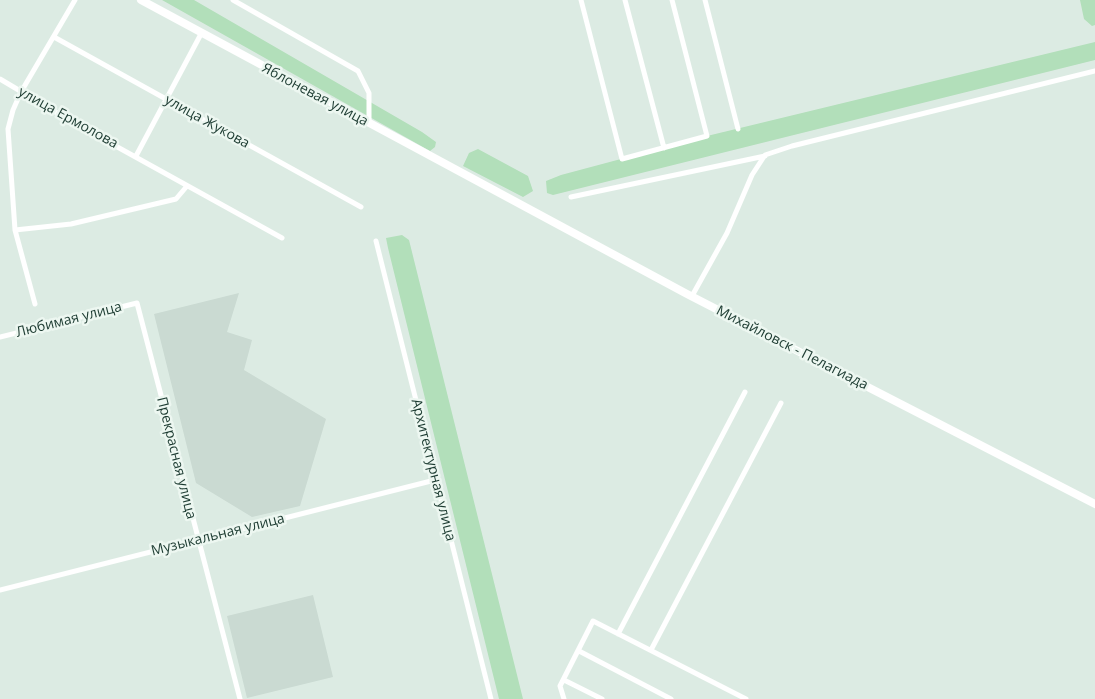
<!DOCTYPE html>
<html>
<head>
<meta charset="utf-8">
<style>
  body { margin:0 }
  canvas { display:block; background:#dcebe3 }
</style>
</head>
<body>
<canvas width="1095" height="699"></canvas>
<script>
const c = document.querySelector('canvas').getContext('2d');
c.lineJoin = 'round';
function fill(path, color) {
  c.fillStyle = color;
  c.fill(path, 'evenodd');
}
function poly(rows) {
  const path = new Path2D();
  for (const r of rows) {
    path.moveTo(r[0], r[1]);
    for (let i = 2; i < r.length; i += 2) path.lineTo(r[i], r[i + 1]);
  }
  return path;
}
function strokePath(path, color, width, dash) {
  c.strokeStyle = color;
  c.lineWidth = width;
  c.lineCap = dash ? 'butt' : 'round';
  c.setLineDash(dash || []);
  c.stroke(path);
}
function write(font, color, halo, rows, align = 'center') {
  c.font = font + ' "Open Sans",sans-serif';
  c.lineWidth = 5;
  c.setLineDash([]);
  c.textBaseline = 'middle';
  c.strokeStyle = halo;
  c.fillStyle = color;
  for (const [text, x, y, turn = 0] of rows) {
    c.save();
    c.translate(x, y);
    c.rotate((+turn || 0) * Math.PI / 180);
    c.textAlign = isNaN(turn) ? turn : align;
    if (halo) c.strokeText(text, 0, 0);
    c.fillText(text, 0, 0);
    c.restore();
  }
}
fill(poly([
  [239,293,227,332,252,340,244,370,326,419,300,506,252,517,196,483,154,314],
  [313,595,333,677,247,698,227,616]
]), '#cadad2');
fill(poly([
  [162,0,194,0,422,132,436,142,435,147,430,151],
  [1080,0,1095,0,1095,25,1092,26,1084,19],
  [1095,42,1095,60,553,195,547,193,546,181,561,175,707,136],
  [478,149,528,176,533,191,523,197,463,166,469,153],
  [402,235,409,240,523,699,499,699,388,248,386,238]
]), '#b2dfba');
strokePath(poly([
  [233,0,358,71,369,93,369,123],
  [581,0,622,159,707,136,672,0],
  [625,0,664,148],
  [705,0,738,129],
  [54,37,361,207],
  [0,79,74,123,282,238],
  [136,156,201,34],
  [571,197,765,156],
  [15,230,71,224,176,199,187,186],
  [376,241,491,699],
  [692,296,727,233,752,175,765,155,792,146,1095,71],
  [35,304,15,230,8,129,13,110,21,92,75,0],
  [0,337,137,303,240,699],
  [0,590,435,480],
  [618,634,745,392],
  [651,650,781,403],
  [579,651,671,699],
  [564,680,602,699],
  [564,699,560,686,593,621,746,699]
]), '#fff', 5);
strokePath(poly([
  [141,0,687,294,1095,504]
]), '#fff', 8);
write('14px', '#1c3b31', '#edf7f1', [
  ["Яблоневая улица",315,95,28],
  ["улица Ермолова",68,118,29],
  ["улица Жукова",207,122,29],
  ["Любимая улица",69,320,-14],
  ["Михайловск - Пелагиада",792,348,27],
  ["Прекрасная улица",176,458,76],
  ["Архитектурная улица",433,470,76],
  ["Музыкальная улица",218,535,-14]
]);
</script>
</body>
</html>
